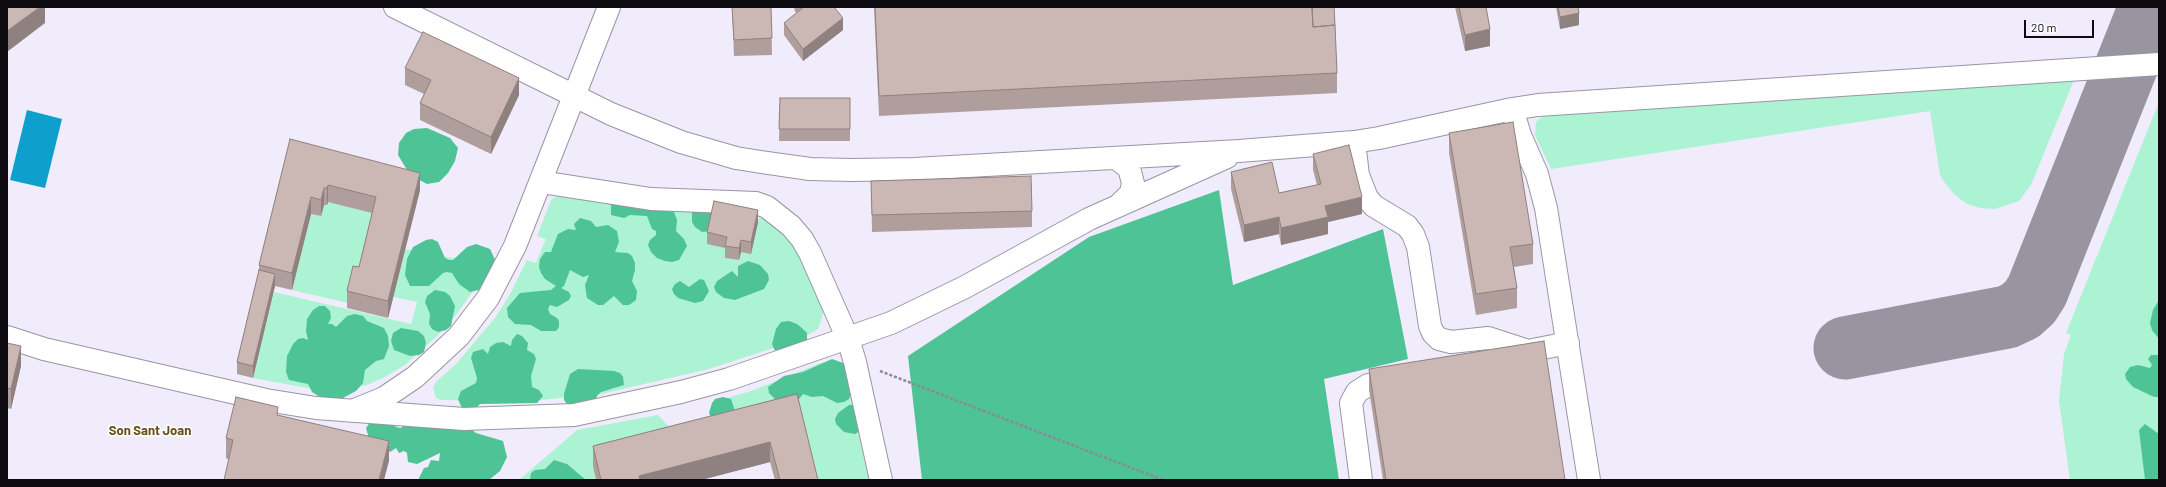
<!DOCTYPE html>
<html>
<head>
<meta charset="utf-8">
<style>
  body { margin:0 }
  #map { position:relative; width:2166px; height:487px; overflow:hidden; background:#f0ecfc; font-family:Barlow,sans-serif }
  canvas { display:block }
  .frame { position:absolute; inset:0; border:8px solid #0d0b10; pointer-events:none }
  .scale { position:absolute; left:2024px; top:20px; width:70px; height:18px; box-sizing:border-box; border:2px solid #0d0b10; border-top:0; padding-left:5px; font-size:12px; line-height:14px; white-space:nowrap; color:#0d0b10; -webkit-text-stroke:3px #fcfbff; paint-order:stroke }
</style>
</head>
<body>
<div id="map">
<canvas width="2166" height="487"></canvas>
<div class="frame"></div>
<div class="scale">20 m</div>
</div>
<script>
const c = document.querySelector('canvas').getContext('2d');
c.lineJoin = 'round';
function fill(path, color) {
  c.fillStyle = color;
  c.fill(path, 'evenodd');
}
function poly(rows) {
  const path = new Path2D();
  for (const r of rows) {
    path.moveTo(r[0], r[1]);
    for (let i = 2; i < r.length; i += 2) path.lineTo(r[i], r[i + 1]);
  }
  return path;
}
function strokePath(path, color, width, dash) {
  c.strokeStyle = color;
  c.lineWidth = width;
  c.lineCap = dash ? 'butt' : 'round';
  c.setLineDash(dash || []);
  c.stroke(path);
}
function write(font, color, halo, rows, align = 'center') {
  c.font = font + ' Barlow,sans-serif';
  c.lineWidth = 3.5;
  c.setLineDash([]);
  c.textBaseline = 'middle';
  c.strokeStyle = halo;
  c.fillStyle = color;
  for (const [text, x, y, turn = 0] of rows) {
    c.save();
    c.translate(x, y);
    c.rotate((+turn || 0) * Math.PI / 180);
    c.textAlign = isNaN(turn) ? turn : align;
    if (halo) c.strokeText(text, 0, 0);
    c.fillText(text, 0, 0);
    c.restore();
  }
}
fill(poly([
  [2074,80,2031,185,2019,201,1995,209,1980,208,1967,204,1955,195,1945,183,1940,175,1930,111,1551,169,1535,135,1536,122,1540,118,1551,115],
  [2159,102,2159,480,2070,480,2059,401,2064,354,2071,335,2066,333],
  [561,193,714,213,727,249,725,258,739,260,741,252,760,217,768,219,790,236,822,304,823,314,818,329,801,339,709,369,605,393,542,400,510,401,441,400,436,398,433,388,436,382,456,364,495,318,509,296,527,260,536,263,546,239,537,236,551,200],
  [328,202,376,214,348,303,292,290,311,214,321,216,324,205],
  [405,249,484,264,480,281,456,315,438,335,405,365,385,377,367,385,345,389,324,391,253,378,274,292,411,324,417,302,393,297],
  [828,362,846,377,869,480,813,480,797,414,703,438,714,402,751,391,821,363],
  [658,415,684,443,593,466,596,480,519,480,577,430]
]), '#acf3d3');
fill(poly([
  [427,128,450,138,458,148,455,161,448,173,439,182,427,184,410,175,398,155,399,143,406,133,414,129],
  [1219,190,1233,285,1383,229,1408,359,1324,379,1339,480,922,480,908,356,1089,237],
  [614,199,674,212,677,220,676,231,684,239,687,246,679,260,672,262,665,261,657,258,651,252,648,245,650,240,656,235,656,231,652,229,647,216,630,215,624,218,611,215,611,205],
  [714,207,710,231,702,232,695,227,692,222,692,213,696,208],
  [580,218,591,221,596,227,608,225,617,231,619,242,615,252,628,253,632,256,635,263,635,270,632,281,637,291,636,300,629,305,623,305,614,296,603,305,598,305,587,298,586,292,585,285,589,275,583,277,570,270,564,286,561,288,569,292,571,296,569,300,557,307,550,305,548,309,550,314,557,318,559,321,559,327,556,331,541,331,531,325,515,324,508,317,507,308,520,293,551,290,556,286,545,279,541,273,539,267,540,259,545,252,551,252,558,234,568,229,576,230,574,224],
  [432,239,438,242,445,258,449,260,453,260,467,247,476,244,490,249,496,262,483,289,470,292,459,284,452,273,447,272,443,273,429,286,410,286,405,275,407,259,413,247,426,240],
  [748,261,760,265,768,274,769,280,764,289,735,300,724,298,716,292,714,287,717,281,732,271,738,277,738,266],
  [700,279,704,280,709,291,703,301,695,303,678,298,674,294,672,289,675,284,680,281,689,287],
  [435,290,445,292,450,296,455,306,451,326,446,330,438,332,432,329,429,324,430,314,425,302,427,296],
  [2159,300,2159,339,2152,330,2150,323,2153,310],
  [319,306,325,306,330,311,331,318,328,324,332,324,336,327,347,316,355,314,363,316,367,321,384,328,388,336,389,346,384,359,376,361,365,370,363,383,356,391,341,399,331,400,320,397,312,392,308,384,289,380,286,372,287,356,293,344,298,339,303,338,308,340,306,331,307,319,313,310],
  [789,321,797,324,803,329,807,333,807,341,775,351,772,344,776,329,781,322],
  [401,328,418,331,424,336,426,343,424,352,419,355,410,356,394,350,391,341,393,333],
  [517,334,522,336,528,343,527,350,534,354,536,359,531,376,532,387,539,390,543,396,537,403,480,404,476,408,465,410,461,406,458,399,461,391,476,383,477,378,471,358,473,352,483,349,488,354,490,347,496,343,503,342,511,346,512,340],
  [2151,355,2159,355,2159,397,2154,397,2133,387,2126,379,2125,374,2130,367,2138,365,2150,368,2152,365,2148,359],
  [832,359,843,363,847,368,852,391,849,399,844,402,837,403,823,396,812,397,803,394,795,404,780,404,769,393,768,387,784,376,803,372],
  [578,369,614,371,620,373,623,377,624,385,601,392,597,396,595,403,570,408,564,400,564,394,570,374],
  [723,397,731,399,735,411,711,417,709,413,712,403,715,399],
  [849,405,855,405,860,431,855,434,844,432,836,424,835,419,838,413],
  [371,421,392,423,396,427,401,428,405,424,471,429,476,433,503,441,507,457,500,471,489,480,418,480,424,468,428,467,431,460,439,461,440,453,417,464,408,462,407,453,404,451,399,453,396,448,390,452,366,440,368,435,366,428],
  [2145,424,2159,434,2159,480,2145,480,2139,430],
  [554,460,567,464,586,480,530,480,531,473,535,470,545,469]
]), '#4dc396');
fill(poly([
  [27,110,62,119,45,188,10,180]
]), '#0e9fcc');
strokePath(poly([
  [1845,348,2007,317,2020,311,2030,302,2037,291,2150,7]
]), '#9895a1', 63);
const minor = poly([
  [395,7,611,114,681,142,736,158,761,162,810,169,852,170,914,169,1239,151,1354,142,1379,138,1512,109,1538,105,2159,64],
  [1512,109,1520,135,1537,174,1546,208,1589,480],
  [1354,142,1358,175,1367,198,1374,206,1407,226,1413,234,1418,247,1430,326,1433,333,1439,339,1451,342,1488,338,1528,351,1568,343],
  [1116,158,1129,168,1133,183,1131,193,1119,205],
  [541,182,651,199,756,203,767,207,791,226,802,239,810,253,848,339,855,362,881,480],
  [7,337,44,349,266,400,316,408,464,419,574,415,681,392,729,379,891,323,965,287,1089,219,1227,157],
  [357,409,384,398,415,377,459,336,488,298,515,246,609,7],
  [1361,480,1351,403,1357,392,1368,385,1399,380]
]);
strokePath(minor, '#9995a4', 24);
strokePath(poly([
  [880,371,1163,480]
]), '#8c8994', 2.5, [3, 2]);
strokePath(minor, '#fff', 22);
fill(poly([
  [732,7,771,7,772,55,734,56],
  [794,7,834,7,843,30,803,61,784,35,784,23,797,12,795,12],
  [874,7,1334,7,1337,73,1337,93,879,116],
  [1455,7,1486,7,1490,46,1465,51],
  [1556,7,1578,7,1579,25,1560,29],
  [405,68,519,95,491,154,420,120,420,103,424,94,405,85],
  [780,98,850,98,850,141,779,141],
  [1449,133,1533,244,1533,264,1514,267,1517,288,1517,308,1476,315,1449,153],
  [290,139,420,190,388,318,347,308,347,291,359,267,372,213,328,202,327,205,324,205,321,216,311,214,292,290,275,286,253,378,237,374,237,362,259,270,259,265],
  [1313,154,1362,214,1328,222,1328,234,1281,245,1279,234,1244,242,1231,189,1231,172,1279,193,1317,185,1313,170],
  [871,181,1032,211,1032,227,872,232],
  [758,222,751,254,741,252,739,260,725,258,725,248,707,244,707,232],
  [7,343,21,366,11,409,7,408],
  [1369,369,1565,480,1383,480,1369,390],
  [797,394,818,480,775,480,770,462,701,480,596,480,593,466,593,446],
  [278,415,389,461,228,459,226,458,226,438]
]), '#af9e9c');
fill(poly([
  [40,7,45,7,45,23,7,52,7,31],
  [1579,13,1579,25,1560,29,1560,17],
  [843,18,843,30,803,61,803,49],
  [1490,29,1490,46,1465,51,1465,35],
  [519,78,519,95,491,154,491,137],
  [420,173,420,190,388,318,388,301],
  [328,185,328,202,327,205,327,188],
  [324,188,324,205,321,216,321,200],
  [311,197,311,214,292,290,292,273],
  [1362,197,1362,214,1328,222,1328,234,1281,245,1281,228,1325,206],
  [758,210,758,222,751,254,751,242],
  [1279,217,1279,234,1244,242,1244,225],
  [741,240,741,252,739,260,739,248],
  [275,274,275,286,253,378,253,366],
  [21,346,21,366,11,409,11,389],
  [389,441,389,461,384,480,379,480],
  [770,442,770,462,701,480,639,480,639,476]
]), '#8e817f');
const building = poly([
  [7,7,40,7,7,31,7,7],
  [732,7,771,7,772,38,734,40,732,7],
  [804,7,834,7,843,18,803,49,784,23,804,7],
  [875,7,1312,7,1313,27,1335,25,1337,73,879,96,875,7],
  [1312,7,1334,7,1335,25,1313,27,1312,7],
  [1459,7,1486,7,1490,29,1465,35,1459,7],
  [1558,7,1578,7,1579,13,1560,17,1558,7],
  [423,32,519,78,491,137,420,103,431,80,405,68,423,32],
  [780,98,850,98,850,129,779,129,780,98],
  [1513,122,1533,244,1510,247,1517,288,1476,294,1449,133,1513,122],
  [290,139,420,173,388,301,347,291,353,266,359,267,376,197,328,185,327,188,324,188,321,200,311,197,292,273,259,265,290,139],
  [1349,145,1362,197,1325,206,1328,217,1281,228,1279,217,1244,225,1231,172,1272,162,1279,193,1321,184,1313,154,1349,145],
  [1031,176,1032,211,872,215,871,181,1031,176],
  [714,201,758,210,751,242,741,240,739,248,725,246,727,237,707,232,714,201],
  [259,270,275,274,253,366,237,362,259,270],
  [1544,341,1565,480,1386,480,1369,369,1544,341],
  [7,343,21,346,11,389,7,388,7,343],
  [797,394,818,480,780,480,770,442,639,476,640,480,601,480,593,446,797,394],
  [236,397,278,407,277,415,389,441,379,480,224,480,233,440,226,438,236,397]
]);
fill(building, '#cbb8b5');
strokePath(building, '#8e817f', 1);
write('bold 13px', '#675016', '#fcfbff', [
  ["Son Sant Joan",150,431]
]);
</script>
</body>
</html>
